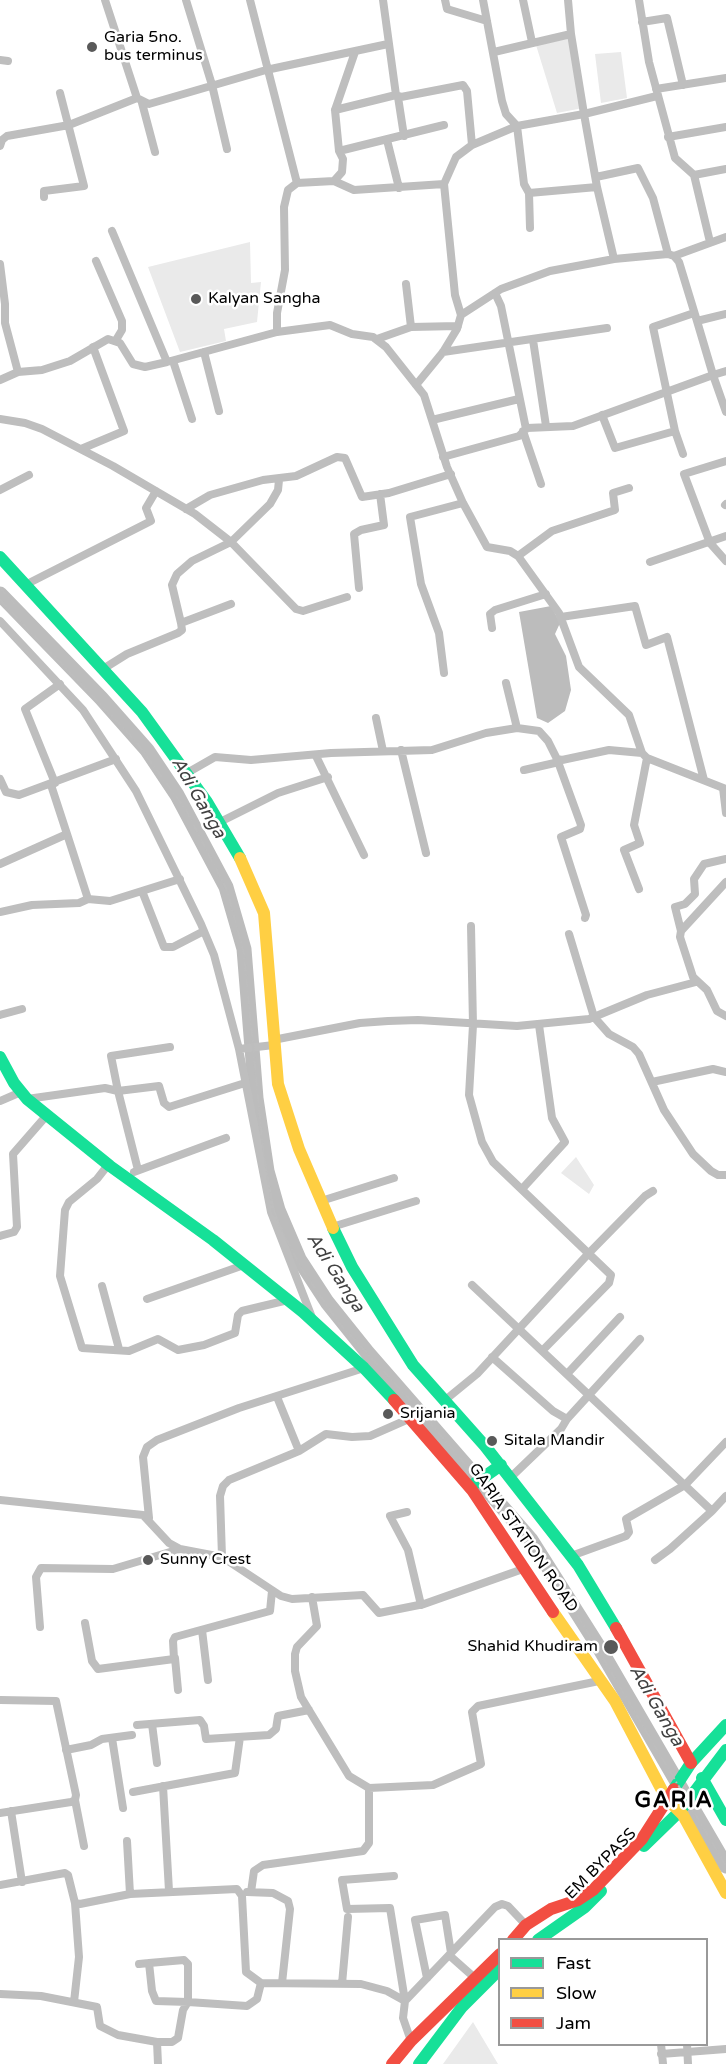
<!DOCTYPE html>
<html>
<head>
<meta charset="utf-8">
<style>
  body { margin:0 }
  #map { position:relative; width:726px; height:2064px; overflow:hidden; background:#fff; font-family:"Varela Round",sans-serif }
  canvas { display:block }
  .legend { position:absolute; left:498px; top:1938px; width:210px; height:108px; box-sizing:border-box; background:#fff; border:2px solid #999; margin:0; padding:8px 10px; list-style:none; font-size:18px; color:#000 }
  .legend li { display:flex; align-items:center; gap:12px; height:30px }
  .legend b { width:30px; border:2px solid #999 }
</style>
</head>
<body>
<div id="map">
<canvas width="726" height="2064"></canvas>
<ul class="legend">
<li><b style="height:8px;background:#16e098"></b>Fast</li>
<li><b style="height:8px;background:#ffcf43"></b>Slow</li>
<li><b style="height:8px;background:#f24e42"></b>Jam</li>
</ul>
</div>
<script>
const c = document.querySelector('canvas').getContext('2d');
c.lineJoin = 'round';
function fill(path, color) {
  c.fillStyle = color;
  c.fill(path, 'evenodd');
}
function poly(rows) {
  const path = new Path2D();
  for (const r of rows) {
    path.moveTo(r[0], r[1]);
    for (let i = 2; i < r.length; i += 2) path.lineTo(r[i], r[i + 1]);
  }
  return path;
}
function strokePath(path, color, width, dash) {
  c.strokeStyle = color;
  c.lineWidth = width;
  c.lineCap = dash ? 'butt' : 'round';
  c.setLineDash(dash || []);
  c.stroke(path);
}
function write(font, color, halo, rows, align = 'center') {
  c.font = font + ' "Varela Round",sans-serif';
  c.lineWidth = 5;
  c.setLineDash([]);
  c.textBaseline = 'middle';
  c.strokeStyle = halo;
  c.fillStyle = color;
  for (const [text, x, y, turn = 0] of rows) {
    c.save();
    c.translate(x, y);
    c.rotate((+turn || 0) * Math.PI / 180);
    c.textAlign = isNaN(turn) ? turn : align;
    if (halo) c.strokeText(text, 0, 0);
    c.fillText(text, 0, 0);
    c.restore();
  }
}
fill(poly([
  [571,38,583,108,557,113,536,45],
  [621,52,627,98,601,103,595,54],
  [250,242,251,283,261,282,257,322,224,329,226,341,180,352,148,267],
  [576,1157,594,1185,589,1194,561,1173],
  [473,2022,498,2064,443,2064]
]), '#eaeaea');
fill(poly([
  [551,606,560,623,555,634,566,656,571,690,565,711,548,723,537,718,519,612]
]), '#bcbcbc');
strokePath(poly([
  [0,594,101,698,147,750,177,795,226,887,244,949,256,1098,267,1171,278,1210,299,1259,327,1302,367,1352,531,1540,600,1649,726,1866]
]), '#bcbcbc', 15);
strokePath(poly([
  [105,0,137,98,149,104,266,70,388,44],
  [186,0,212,85,227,149],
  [250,0,297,183,334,181,354,190,444,184,456,157,472,145,467,91,463,85,401,97,396,95,383,0],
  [445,0,447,9,487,21],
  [483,0,502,101,506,114,517,126,524,184,529,193,530,228],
  [523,0,532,42],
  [568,0,571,34],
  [639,0,649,62,675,158,694,175,726,169],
  [642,22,667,18,683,85],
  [494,52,571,34,584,114,657,96],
  [0,60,8,61],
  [656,89,726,78],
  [398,97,404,136],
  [142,103,155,152],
  [335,110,355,52],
  [668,137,726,127],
  [387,140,399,188],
  [472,145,517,126,584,114,597,187,614,259],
  [0,146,2,140,7,136,69,125,137,98],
  [339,151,444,125],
  [694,175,710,242],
  [596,177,638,168,653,198,668,254],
  [334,181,342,172,343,159,339,151,335,110,396,95],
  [529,193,597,187],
  [44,197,44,191,84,186,60,93],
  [112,231,167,362],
  [674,256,726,237],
  [96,261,122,321,122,330,116,340],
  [0,264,5,304,5,323,18,372,42,370,70,361,108,339,120,343,133,364,145,367,167,362,277,332,277,313,285,270,284,207,288,190,297,183],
  [495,293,501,306,526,429],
  [461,315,501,289,550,271,614,259,668,254,674,256,679,262,697,321],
  [411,327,458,326],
  [277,332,330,325,352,334,373,337,386,347,424,395,447,467,463,503,487,547,510,551,518,556,559,613,579,667,629,715,642,753,647,758,726,789],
  [377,339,411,327,406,284],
  [533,340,546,426],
  [204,352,219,411],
  [443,352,607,328],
  [173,361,192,419],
  [726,371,713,375,726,412],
  [0,380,18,372],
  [416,385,443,352,457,329,461,315,455,295,444,184],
  [602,415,615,448,675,431],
  [0,419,25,423,42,429,113,466,195,514,231,542,296,609,303,611,347,597],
  [432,420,519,399],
  [523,431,541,484],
  [81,449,124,431,93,347],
  [683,454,675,431,653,327,694,313],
  [443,457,519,436,527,428,573,426,713,375,697,321,726,314],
  [726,461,684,474,710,543,726,561],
  [0,490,29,475],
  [725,505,726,504],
  [186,509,210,495,263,480,296,476,337,457,345,458,362,497,389,493,451,474],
  [518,556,552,531,615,510,613,493,629,488],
  [650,562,726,536],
  [25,585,151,521,146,508,156,491],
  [359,588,354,534,361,530,384,525,380,494],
  [561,617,635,606,646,645,667,637,704,780],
  [0,621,83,710,136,791,201,924,214,955,239,1049,271,1212,313,1320],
  [181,623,172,585,177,574,192,561,231,542,270,504,278,490,279,480],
  [492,628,490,614,495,610,546,594],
  [103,669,127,654,178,633,182,630,181,623,231,604],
  [444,673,439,633,421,584,410,517,463,503],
  [506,683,517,728],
  [376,718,383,751],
  [401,750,426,853],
  [316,756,364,855],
  [557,759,562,760,609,750,642,753],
  [524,770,559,762],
  [187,773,215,757,251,760,331,753,432,750,486,733,517,728,539,731,548,741,557,759,581,825,580,829,561,837,586,915,585,918],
  [0,779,6,792,19,795,116,759],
  [55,783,25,709,60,684],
  [51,785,67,834],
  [723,788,726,813],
  [220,822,278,793,328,777],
  [0,864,67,834,88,899,110,901,180,879],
  [726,882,681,931,680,937,693,977,707,990,717,1011,726,1016],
  [639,889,624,850,640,843,634,825,647,758],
  [142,891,164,947,173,947,204,931],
  [0,912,32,905,79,903,88,899],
  [471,926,473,1025,469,1095,482,1142,493,1162,611,1275,609,1283,542,1351],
  [681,931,675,907,685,904,695,894,694,879,704,864,726,859],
  [569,934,594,1017,609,1034,633,1047,639,1054,664,1110,693,1154,711,1171,718,1175,726,1175],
  [0,1015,22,1009],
  [273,1040,360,1023,388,1021,418,1020,517,1026,589,1019,647,995,696,982],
  [170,1047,111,1056,118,1091,159,1086,164,1103,169,1107,245,1083],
  [239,1049,274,1045],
  [652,1082,713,1069,726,1072],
  [27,1099,105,1088,118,1091,138,1170],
  [0,1101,21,1092],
  [108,1165,97,1179,69,1202,65,1210,60,1276,82,1348,129,1351,158,1339,178,1350,204,1345,235,1333,238,1315,242,1311,288,1300],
  [134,1172,226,1138],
  [522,1189,565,1142,552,1118,539,1025],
  [321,1201,394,1178],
  [332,1227,416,1201],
  [0,1236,14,1232,17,1227,13,1154,47,1115],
  [472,1285,712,1511,726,1496],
  [102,1286,119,1349],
  [147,1299,244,1265],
  [492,1357,553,1411,567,1419,640,1339],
  [567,1374,620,1317],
  [444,1401,477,1374,589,1253,645,1196,653,1191],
  [299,1451,326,1434,352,1437,370,1436,411,1418],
  [510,1478,561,1429,567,1419],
  [0,1500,143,1515,169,1543,180,1549,222,1557,281,1596,292,1599,363,1595,379,1613,424,1604,523,1569],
  [407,1512,390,1516,408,1550,421,1605],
  [149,1518,143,1457,147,1447,157,1440,239,1408,364,1368],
  [571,1556,626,1536,629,1532,626,1519,685,1485,726,1442],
  [222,1557,220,1496,223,1486,229,1480,299,1451,277,1397],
  [655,1560,670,1549,712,1511],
  [312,1597,317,1626,297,1647,295,1654,295,1671,301,1697,349,1776,369,1788,433,1785,481,1764,472,1712,478,1706,599,1681],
  [85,1623,92,1661,98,1669,174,1659,173,1641,175,1637,270,1611,272,1591],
  [40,1627,36,1577,41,1568,113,1569,180,1549],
  [202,1630,208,1680],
  [175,1658,178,1690],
  [0,1700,56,1701,76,1795,75,1800,71,1802,0,1813],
  [152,1724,157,1763],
  [137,1725,200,1720,204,1726,206,1739,269,1735,276,1729,278,1716,309,1710],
  [112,1738,123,1808],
  [66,1750,91,1745,102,1739,132,1735],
  [163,1786,169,1891],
  [133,1792,235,1773,240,1737],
  [75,1800,84,1846],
  [11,1811,22,1882],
  [127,1841,130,1894],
  [394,1876,342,1880,347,1909,390,1908,405,2001],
  [0,1885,65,1873,68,1875,75,1903,80,1904,130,1894,237,1889,242,1896,246,1972,261,1983],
  [247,1892,273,1893,288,1901,290,1909,282,1983],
  [251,1892,254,1871,263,1865,363,1851,369,1843,369,1788],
  [449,1955,476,1979],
  [139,1964,149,1963,184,1960,188,1964,188,2002,156,2001,152,1991,149,1963],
  [427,1978,415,1920,445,1915,451,1953],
  [342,1984,348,1917],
  [0,1994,41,1996,97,2007,100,2026,118,2035,157,2042,172,2042,178,2038,183,2010,188,2002,247,2006,257,1999,261,1983,361,1984,387,1991,405,2001],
  [74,2002,79,1957,75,1903],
  [411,2041,403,2018,405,2001,495,1907,502,1904,508,1906,526,1925],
  [157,2042,158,2064],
  [661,2044,663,2064],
  [687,2044,688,2064],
  [661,2054,726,2049]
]), '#bebebe', 8);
strokePath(poly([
  [0,557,142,712,207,802,240,858],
  [0,1057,14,1083,27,1099,110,1166,213,1240,303,1312,364,1368,394,1400],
  [333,1228,352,1267,413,1365,485,1446,578,1565,616,1628],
  [470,1487,501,1465],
  [702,1778,726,1820],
  [674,1789,691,1763,726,1725],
  [644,1846,680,1811,726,1750],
  [538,1940,585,1907,601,1891],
  [419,2064,462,2007,500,1969]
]), '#16e098', 12);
strokePath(poly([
  [240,858,264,913,278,1084,299,1149,333,1228],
  [553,1612,615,1701,666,1798,683,1815,726,1893]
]), '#ffcf43', 12);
strokePath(poly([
  [394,1400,472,1490,553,1612],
  [616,1628,691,1763],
  [513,1940,526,1925,551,1909,578,1900,593,1890,642,1839,674,1789],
  [392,2064,411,2041,500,1954]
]), '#f24e42', 12);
strokePath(poly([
  [0,588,15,604],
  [0,600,134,739,186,810,227,890,244,954,263,1148,273,1212,300,1266,338,1322,416,1406,543,1557,726,1866]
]), '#bdbdbd', 2, [9, 3, 1.5, 3]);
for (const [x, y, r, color] of [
  [92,47,6,"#595959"],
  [196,299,6,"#595959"],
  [388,1414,6,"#595959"],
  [492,1441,6,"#595959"],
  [148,1560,6,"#595959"],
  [611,1647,8,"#595959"]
]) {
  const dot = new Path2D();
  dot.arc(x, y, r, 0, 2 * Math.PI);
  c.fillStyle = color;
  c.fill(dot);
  strokePath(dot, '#fff', 2);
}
write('16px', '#000', '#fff', [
  ["Garia 5no.",104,38],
  ["bus terminus",104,56],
  ["Kalyan Sangha",208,299],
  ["Srijania",400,1414],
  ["Sitala Mandir",504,1441],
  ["Sunny Crest",160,1560],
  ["Shahid Khudiram",598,1647,"right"]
], 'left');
write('16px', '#000', '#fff', [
  ["GARIA STATION ROAD",523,1538,55],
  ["EM BYPASS",601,1864,-45]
]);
write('italic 18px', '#414141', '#fff', [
  ["Adi Ganga",198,798,60],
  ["Adi Ganga",335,1273,57],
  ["Adi Ganga",656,1706,60]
]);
c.letterSpacing = '1.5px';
write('bold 22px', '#000', '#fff', [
  ["GARIA",674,1801]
]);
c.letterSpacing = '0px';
</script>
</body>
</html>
